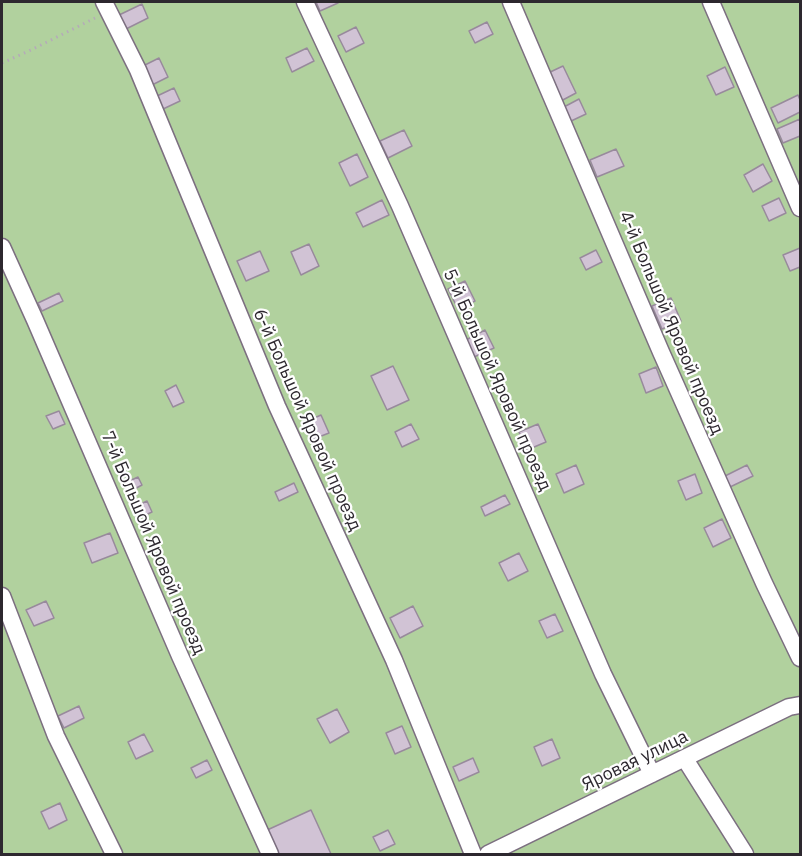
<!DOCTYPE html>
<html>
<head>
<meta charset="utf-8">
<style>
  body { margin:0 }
  #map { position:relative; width:802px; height:856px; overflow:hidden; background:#f9ebfe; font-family:"IBM Plex Sans",sans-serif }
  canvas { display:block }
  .frame { position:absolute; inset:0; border:3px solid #2d282f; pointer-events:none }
</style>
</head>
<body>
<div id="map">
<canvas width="802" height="856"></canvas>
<div class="frame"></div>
</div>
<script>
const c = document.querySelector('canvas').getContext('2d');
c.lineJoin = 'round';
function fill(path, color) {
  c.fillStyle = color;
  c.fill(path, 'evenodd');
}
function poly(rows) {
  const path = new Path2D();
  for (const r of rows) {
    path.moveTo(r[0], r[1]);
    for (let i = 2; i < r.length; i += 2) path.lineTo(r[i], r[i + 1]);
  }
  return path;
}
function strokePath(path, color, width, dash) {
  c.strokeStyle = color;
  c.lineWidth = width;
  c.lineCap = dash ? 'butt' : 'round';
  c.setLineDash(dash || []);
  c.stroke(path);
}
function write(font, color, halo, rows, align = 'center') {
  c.font = font + ' "IBM Plex Sans",sans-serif';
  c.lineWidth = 4.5;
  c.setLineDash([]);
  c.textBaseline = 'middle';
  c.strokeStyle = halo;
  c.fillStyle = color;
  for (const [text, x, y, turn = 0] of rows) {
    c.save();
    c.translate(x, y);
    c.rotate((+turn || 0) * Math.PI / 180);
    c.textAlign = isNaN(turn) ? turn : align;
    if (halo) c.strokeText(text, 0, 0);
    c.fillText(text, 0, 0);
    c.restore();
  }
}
fill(poly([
  [2,2,800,2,800,854,2,854]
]), '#b1d19e');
const building = poly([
  [316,2,337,2,338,3,320,11,316,2],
  [142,4,148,18,124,30,117,16,142,4],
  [487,22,493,34,475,43,469,31,487,22],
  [356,27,364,43,346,52,338,36,356,27],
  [307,48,314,61,292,72,286,58,307,48],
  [159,58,168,77,148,87,139,68,159,58],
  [563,66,576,93,559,102,546,74,563,66],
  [725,67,734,87,716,95,707,76,725,67],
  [174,88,180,101,161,110,155,97,174,88],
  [798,95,800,100,800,112,778,123,771,108,798,95],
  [579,99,586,114,569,122,562,108,579,99],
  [800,119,800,136,783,143,777,129,800,119],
  [404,130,412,146,388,158,380,141,404,130],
  [616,149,624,166,597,177,590,160,616,149],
  [357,154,368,177,350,186,339,163,357,154],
  [763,164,772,181,753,192,744,175,763,164],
  [779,198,786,213,769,221,762,206,779,198],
  [382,200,389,215,363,227,356,213,382,200],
  [309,244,319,266,301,275,291,252,309,244],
  [800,248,800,267,790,271,783,255,800,248],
  [596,250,602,262,586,270,580,258,596,250],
  [260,251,269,271,246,281,237,261,260,251],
  [465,281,475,301,458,309,448,289,465,281],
  [59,293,63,301,42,311,38,303,59,293],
  [671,298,681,321,662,329,652,306,671,298],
  [485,330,494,348,474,357,466,340,485,330],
  [393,366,409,400,387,410,371,376,393,366],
  [656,367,663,386,646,393,639,374,656,367],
  [176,385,184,402,173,407,165,391,176,385],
  [59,411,65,424,53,429,46,416,59,411],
  [321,415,329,433,311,440,303,423,321,415],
  [411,424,419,439,402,447,395,432,411,424],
  [538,424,546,442,527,450,519,432,538,424],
  [576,465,584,484,564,493,556,474,576,465],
  [747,465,753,476,730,487,725,476,747,465],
  [695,474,702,493,686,500,678,481,695,474],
  [138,477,142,485,129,492,125,483,138,477],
  [294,483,298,492,279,501,275,492,294,483],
  [505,495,510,504,485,516,481,507,505,495],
  [147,501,152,512,137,519,132,508,147,501],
  [722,519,731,538,713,547,704,528,722,519],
  [110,533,118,553,92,563,84,543,110,533],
  [519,553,528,571,508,581,499,563,519,553],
  [46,601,54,618,34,626,26,610,46,601],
  [413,606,423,626,400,638,390,618,413,606],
  [555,614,563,631,547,638,539,621,555,614],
  [79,706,84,718,64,728,58,716,79,706],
  [337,709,349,732,330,743,317,719,337,709],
  [402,726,411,747,395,754,386,733,402,726],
  [144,734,153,751,136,759,128,742,144,734],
  [552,739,560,758,542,766,534,747,552,739],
  [473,758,479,772,459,781,453,767,473,758],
  [207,760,212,770,196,778,191,768,207,760],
  [60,803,67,820,49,829,41,812,60,803],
  [311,810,331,854,275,854,265,831,311,810],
  [388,830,395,844,380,851,373,837,388,830]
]);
fill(building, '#d1c3d5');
strokePath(building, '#988a9c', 1.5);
const street = poly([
  [104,2,138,70,277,406,394,660,473,854],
  [305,2,400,206,603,674,652,774],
  [511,2,661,352,764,583,800,658],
  [711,2,800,208],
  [2,247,35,320,180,656,270,854],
  [2,596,56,736,114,854],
  [685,759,745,854],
  [488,854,789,707,800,705]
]);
strokePath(street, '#7c6f80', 19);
strokePath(poly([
  [2,63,31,50,95,18]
]), '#b5aab9', 3, [1.5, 4.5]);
strokePath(street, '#fff', 16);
write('18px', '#2d282f', '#fefefe', [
  ["4-й Большой Яровой проезд",671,323,67],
  ["5-й Большой Яровой проезд",497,380,66],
  ["6-й Большой Яровой проезд",307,420,66],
  ["7-й Большой Яровой проезд",153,543,67],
  ["Яровая улица",635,761,-26]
]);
</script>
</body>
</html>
